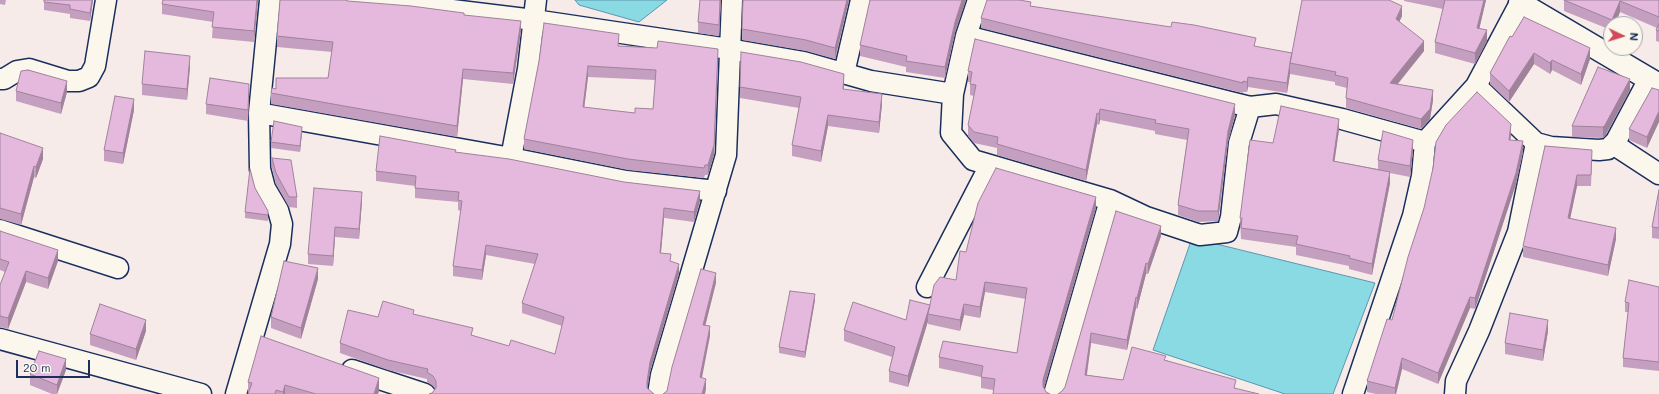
<!DOCTYPE html>
<html>
<head>
<meta charset="utf-8">
<style>
  body { margin:0 }
  #map { position:relative; width:1659px; height:394px; overflow:hidden; background:#f7ebe9; font-family:Mali,sans-serif }
  canvas { display:block }
  .north { position:absolute; left:1603px; top:16px; width:40px; height:40px; box-sizing:border-box; background:#fbf7ec; border:1px solid #a1a7b3; border-radius:50%; rotate:94deg; font-size:11px; font-weight:700; line-height:16px; text-align:center; color:#1b2f5e }
  .north::after { content:''; display:block; margin:auto; width:14px; height:18px; background:#d1495b; clip-path:polygon(50% 0,100% 100%,50% 72%,0 100%) }
  .scale { position:absolute; left:16px; top:360px; width:74px; height:18px; box-sizing:border-box; border:2px solid #1b2f5e; border-top:0; padding-left:5px; font-size:12px; line-height:14px; white-space:nowrap; color:#1b2f5e; -webkit-text-stroke:3px #fbf7ec; paint-order:stroke }
</style>
</head>
<body>
<div id="map">
<canvas width="1659" height="394"></canvas>
<div class="north">N</div>
<div class="scale">20 m</div>
</div>
<script>
const c = document.querySelector('canvas').getContext('2d');
c.lineJoin = 'round';
function fill(path, color) {
  c.fillStyle = color;
  c.fill(path, 'evenodd');
}
function poly(rows) {
  const path = new Path2D();
  for (const r of rows) {
    path.moveTo(r[0], r[1]);
    for (let i = 2; i < r.length; i += 2) path.lineTo(r[i], r[i + 1]);
  }
  return path;
}
function strokePath(path, color, width, dash) {
  c.strokeStyle = color;
  c.lineWidth = width;
  c.lineCap = dash ? 'butt' : 'round';
  c.setLineDash(dash || []);
  c.stroke(path);
}
const water = poly([
  [575,0,667,0,639,22,579,5,575,0],
  [1192,238,1375,283,1333,394,1285,394,1153,350,1192,238]
]);
fill(water, '#89dae3');
strokePath(water, '#5d96ae', 1);
const street = poly([
  [349,0,412,5,534,20,729,49,804,62,871,81,953,94,951,133,973,160,1110,200,1054,394],
  [966,36,1250,107],
  [844,73,861,0],
  [0,79,4,79,17,71,29,69,68,81,79,81,89,77,95,66,106,0],
  [1476,86,1536,143,1551,147,1599,150,1608,149,1616,141,1649,79],
  [953,94,966,36,978,0],
  [259,113,511,158,626,181,716,191],
  [1613,144,1659,174],
  [511,158,528,69,536,0],
  [1110,200,1146,217,1200,235,1227,232,1231,217,1239,143,1250,107,1276,104,1342,119,1425,142,1476,86,1520,3],
  [0,230,118,268],
  [927,287,990,165],
  [0,339,201,394],
  [352,370,425,394],
  [236,394,280,244,282,224,278,210,265,188,260,169,259,113,270,0],
  [658,394,661,375,726,155,732,0],
  [1353,394,1413,216,1422,176,1425,142],
  [1455,394,1456,381,1479,331,1518,232,1536,143]
]);
const secondary = poly([
  [1521,0,1520,3,1659,85]
]);
strokePath(street, '#1b2f5e', 23);
strokePath(secondary, '#1b2f5e', 25);
strokePath(street, '#fbf7ec', 20);
strokePath(secondary, '#fbf7ec', 22);
fill(poly([
  [0,0,6,0,5,5,0,4],
  [44,0,93,0,90,21,70,18,70,14,44,10],
  [258,0,254,42,212,38,213,22,162,14,162,4],
  [700,0,721,0,719,36,698,33,698,22],
  [743,0,849,0,835,59,806,51,742,40],
  [1404,0,1486,0,1479,28,1487,41,1475,64,1435,53,1435,42,1443,9,1404,1],
  [1564,0,1659,0,1659,42,1656,41,1656,30,1657,28,1620,12,1615,24,1611,24,1611,30,1564,11],
  [348,1,464,15,521,31,513,84,463,79,457,137,271,104,271,93,276,89,328,78,332,52,277,47,277,36],
  [1031,6,1292,53,1402,16,1399,22,1424,51,1398,84,1433,100,1430,119,1421,129,1346,108,1346,98,1347,88,1335,85,1335,82,1290,74,1287,93,1248,87,1247,92,1243,92,1243,93,981,28,981,18],
  [955,33,945,78,906,72,906,67,860,56,860,45],
  [1510,36,1590,59,1581,85,1552,70,1550,74,1534,64,1509,102,1490,84,1490,73],
  [619,46,718,59,714,155,708,175,705,175,704,178,628,170,524,149,524,139,539,61],
  [588,77,655,80,653,109,635,113,584,108],
  [190,67,187,100,142,95,142,84],
  [968,71,1235,115,1228,142,1218,221,1198,222,1178,215,1178,205,1187,140,1155,134,1155,131,1100,120,1099,125,1097,124,1086,181,997,155,997,148,974,143,968,136,968,125,974,96,970,95,970,82,968,82],
  [844,85,844,90,882,104,879,133,828,126,821,162,792,156,792,145,799,108,740,98,740,87],
  [1652,88,1647,148,1629,140,1629,129],
  [1630,90,1605,136,1603,138,1572,137,1572,126],
  [16,91,67,92,61,114,16,101],
  [249,95,248,121,206,114,206,104],
  [134,110,123,164,104,161,104,150],
  [1339,130,1334,161,1378,169,1378,160,1413,151,1410,177,1390,173,1390,183,1372,275,1349,269,1349,266,1296,255,1296,247,1241,239,1240,218,1273,143],
  [302,132,300,152,271,148,271,142],
  [0,133,43,159,36,178,34,177,21,225,0,219],
  [1511,135,1510,140,1523,152,1516,184,1475,309,1470,308,1438,384,1402,369,1396,394,1376,394,1367,392,1367,381,1392,320],
  [1545,146,1592,161,1591,186,1577,186,1570,218,1616,239,1608,276,1523,257,1523,246],
  [456,152,700,201,694,222,664,218,661,253,671,262,679,274,650,372,647,388,432,393,435,389,433,386,427,382,427,379,388,370,340,353,340,343,378,317,414,314,473,336,509,346,555,354,562,326,522,313,522,303,535,264,486,255,482,280,453,276,453,266,461,211,458,210,458,202,415,198,415,186,376,181,376,171],
  [272,158,297,197,297,208,289,207,276,184,272,168],
  [255,188,268,211,268,221,245,218,245,212],
  [1659,190,1659,239,1652,238,1652,227],
  [362,201,359,239,335,237,333,266,308,264,308,254],
  [1096,208,1044,388,993,390,981,388,981,377,939,368,939,357,1017,353,1026,299,985,292,980,318,964,315,960,331,928,324,928,321,908,387,889,382,889,371,892,357,844,341,844,330,906,320,930,305,956,280,966,252],
  [1116,211,1161,236,1148,274,1146,274,1137,309,1136,308,1127,350,1091,343,1087,375,1123,380,1166,360,1236,388,1062,391,1065,387],
  [0,231,58,261,48,289,26,282,8,329,0,327,0,285,5,272,0,270],
  [318,279,301,339,271,328,271,317],
  [1659,287,1659,371,1623,367,1623,358,1628,312,1625,312,1625,302],
  [815,300,805,358,779,353,779,347],
  [146,331,136,360,90,345,90,334],
  [1548,331,1543,361,1505,354,1505,343],
  [66,370,57,394,52,394,30,385,30,374],
  [248,382,379,391,378,394,248,394]
]), '#c59fbf');
fill(poly([
  [92,0,93,0,90,21,90,13],
  [257,0,258,0,254,42,254,31],
  [720,0,721,0,719,36,719,25],
  [847,0,849,0,835,59,835,48],
  [962,0,966,0,955,33,945,78,945,67,955,22],
  [1484,0,1486,0,1477,39,1477,28],
  [1620,1,1620,12,1615,24,1612,24,1612,20],
  [1402,6,1402,16,1396,29,1396,19],
  [521,21,521,31,513,84,513,73],
  [1487,30,1487,41,1475,64,1475,53],
  [1424,41,1424,51,1390,93,1390,83],
  [1590,48,1590,59,1581,85,1581,74],
  [718,49,714,155,708,175,708,165],
  [1534,53,1534,64,1509,102,1509,91],
  [190,56,190,67,187,100,187,89],
  [1552,60,1552,70,1550,74,1550,63],
  [1290,63,1290,74,1287,93,1287,83],
  [588,66,588,77,583,118,583,107],
  [463,69,463,79,457,137,457,126],
  [844,74,844,85,843,100,843,89],
  [1248,77,1248,87,1247,92,1247,82],
  [1630,79,1630,90,1605,136,1603,138,1603,127],
  [67,81,67,92,61,114,61,103],
  [249,84,249,95,248,121,248,110],
  [1433,90,1433,100,1430,119,1421,129,1421,119],
  [882,94,882,104,879,133,879,122],
  [134,99,134,110,123,164,123,153],
  [1235,104,1235,115,1228,142,1218,221,1218,211,1228,131],
  [1100,109,1100,120,1099,125,1099,114],
  [1659,111,1659,122,1647,148,1647,137],
  [1097,113,1097,124,1086,181,1086,170],
  [828,115,828,126,821,162,821,151],
  [1339,119,1339,130,1333,172,1333,161],
  [1511,124,1511,135,1509,151,1509,140],
  [302,127,302,132,300,152,300,146],
  [1413,140,1413,151,1410,177,1410,166],
  [1523,141,1523,152,1516,184,1475,309,1475,298],
  [43,148,43,159,36,178,36,167],
  [34,166,34,177,21,225,21,214],
  [1390,172,1390,183,1372,275,1372,264],
  [1577,175,1577,186,1568,229,1568,218],
  [700,191,700,201,694,222,694,212],
  [362,192,362,201,359,239,359,229],
  [1096,197,1096,208,1043,391,1043,380],
  [664,208,664,218,660,263,660,253],
  [1161,226,1161,236,1148,274,1148,264],
  [335,227,335,237,333,266,333,256],
  [1616,228,1616,239,1608,276,1608,265],
  [486,245,486,255,482,280,482,270],
  [58,250,58,261,48,289,48,278],
  [1146,263,1146,274,1137,309,1137,298],
  [679,264,679,274,650,372,647,392,647,382,650,362],
  [318,268,318,279,301,339,301,328],
  [26,271,26,282,8,329,8,318],
  [716,273,716,283,703,335,703,325],
  [985,282,985,292,980,318,980,307],
  [815,294,815,300,805,358,805,352],
  [1136,297,1136,308,1127,350,1127,340],
  [1470,297,1470,308,1438,384,1438,373],
  [964,304,964,315,960,331,960,320],
  [930,305,928,314,928,321,908,387,908,376],
  [146,320,146,331,136,360,136,349],
  [1548,320,1548,331,1543,361,1543,350],
  [710,326,710,336,700,388,700,377],
  [1091,333,1091,343,1085,386,1085,375],
  [1402,358,1402,369,1396,394,1395,394,1395,388],
  [66,359,66,370,57,394,57,385],
  [379,378,379,391,378,394,374,394],
  [706,379,706,389,705,394,702,394],
  [285,385,285,394,283,394,283,392]
]), '#a0829b');
const building = poly([
  [44,0,92,0,90,13,70,9,70,5,44,2,44,0],
  [163,0,257,0,254,31,212,27,214,12,162,4,163,0],
  [280,0,345,0,348,1,411,6,464,13,464,15,521,21,513,73,463,69,457,126,271,93,272,88,276,89,276,78,328,78,333,42,277,36,280,0],
  [700,0,720,0,719,25,698,22,700,0],
  [743,0,847,0,835,48,806,40,742,29,743,0],
  [870,0,962,0,955,22,945,67,906,61,907,56,860,45,870,0],
  [987,0,1019,0,1031,2,1030,6,1171,27,1172,22,1194,25,1256,38,1254,46,1292,53,1290,63,1302,0,1389,0,1402,6,1396,19,1424,41,1390,83,1433,90,1430,109,1421,119,1346,98,1348,78,1335,75,1336,72,1290,63,1287,83,1248,77,1247,82,1243,81,1243,83,981,18,987,0],
  [1445,0,1484,0,1477,28,1487,30,1475,53,1435,42,1445,0],
  [1564,0,1659,0,1659,17,1620,1,1612,20,1564,0],
  [1524,17,1590,48,1581,74,1552,60,1550,63,1534,53,1509,91,1490,73,1510,36,1512,37,1524,17],
  [544,23,619,34,618,46,657,48,658,41,718,49,714,145,708,165,705,165,704,168,628,159,524,139,539,61,544,23],
  [588,66,656,70,653,109,635,108,635,113,583,107,588,66],
  [1659,24,1659,31,1656,30,1659,24],
  [975,39,1235,104,1228,131,1218,211,1198,211,1178,205,1189,129,1155,123,1156,120,1100,109,1099,114,1097,113,1086,170,997,144,998,137,974,132,968,125,976,85,970,84,972,72,968,71,975,39],
  [145,51,190,56,187,89,142,84,145,51],
  [741,52,801,62,844,74,843,89,882,94,879,122,828,115,821,151,792,145,801,97,740,87,741,52],
  [1598,67,1630,79,1605,125,1603,127,1572,126,1598,67],
  [28,70,67,81,61,103,16,91,21,71,28,70],
  [210,78,249,84,248,110,206,104,210,78],
  [1652,88,1659,90,1659,111,1647,137,1629,129,1652,88],
  [1477,92,1511,124,1509,140,1523,141,1516,173,1475,298,1470,297,1438,373,1402,358,1395,388,1367,381,1387,319,1392,320,1408,257,1424,208,1433,168,1436,142,1446,125,1477,92],
  [115,96,134,99,123,153,104,150,115,96],
  [1281,106,1339,119,1333,161,1390,172,1372,264,1349,258,1350,256,1296,244,1298,236,1241,228,1242,218,1240,218,1250,140,1273,143,1281,106],
  [274,121,302,127,300,146,271,142,274,121],
  [1383,131,1413,140,1410,166,1378,160,1383,131],
  [0,133,43,148,36,167,34,166,21,214,0,208,0,133],
  [380,136,456,150,455,152,509,159,624,182,700,191,694,212,664,208,660,253,671,254,670,261,679,264,650,362,647,382,647,388,654,394,429,394,432,393,436,388,436,381,433,376,427,372,428,369,388,360,340,343,348,310,378,317,383,301,414,310,413,314,473,328,471,335,509,346,511,340,555,354,564,317,522,303,538,254,486,245,482,270,453,266,462,201,458,200,459,192,415,188,416,176,376,171,380,136],
  [1545,146,1592,150,1591,175,1577,175,1568,218,1616,228,1608,265,1523,246,1545,146],
  [272,158,291,160,297,197,289,197,276,173,272,158],
  [996,168,1096,197,1043,380,1043,386,1046,392,1050,394,993,394,995,379,981,377,983,366,939,357,943,341,1017,353,1027,288,985,282,980,307,964,304,960,320,928,314,934,285,940,277,956,280,960,251,966,252,978,203,996,168],
  [250,169,255,188,268,211,268,215,245,212,250,169],
  [314,188,362,192,359,229,335,227,333,256,308,254,314,188],
  [1659,190,1659,228,1652,227,1659,190],
  [1116,211,1161,226,1148,264,1146,263,1137,298,1136,297,1127,340,1091,333,1085,375,1123,380,1132,347,1166,356,1164,360,1236,380,1234,388,1259,394,1058,394,1062,391,1065,387,1116,211],
  [0,231,58,250,48,278,26,271,8,318,0,316,0,285,9,262,0,259,0,231],
  [284,261,318,268,301,328,271,317,284,261],
  [701,269,716,273,703,325,710,326,700,377,706,379,702,394,663,394,667,391,672,367,701,269],
  [1629,280,1659,287,1659,362,1623,358,1629,303,1625,302,1629,280],
  [790,291,815,294,805,352,779,347,790,291],
  [910,300,930,305,908,376,889,371,895,347,844,330,853,302,906,320,910,300],
  [100,304,146,320,136,349,90,334,100,304],
  [1510,313,1548,320,1543,350,1505,343,1510,313],
  [261,336,379,378,374,394,316,394,285,385,283,392,276,390,275,394,248,394,252,383,248,382,261,336],
  [39,351,66,359,57,385,30,374,39,351]
]);
fill(building, '#e5b9de');
strokePath(building, '#a0829b', 1);
</script>
</body>
</html>
